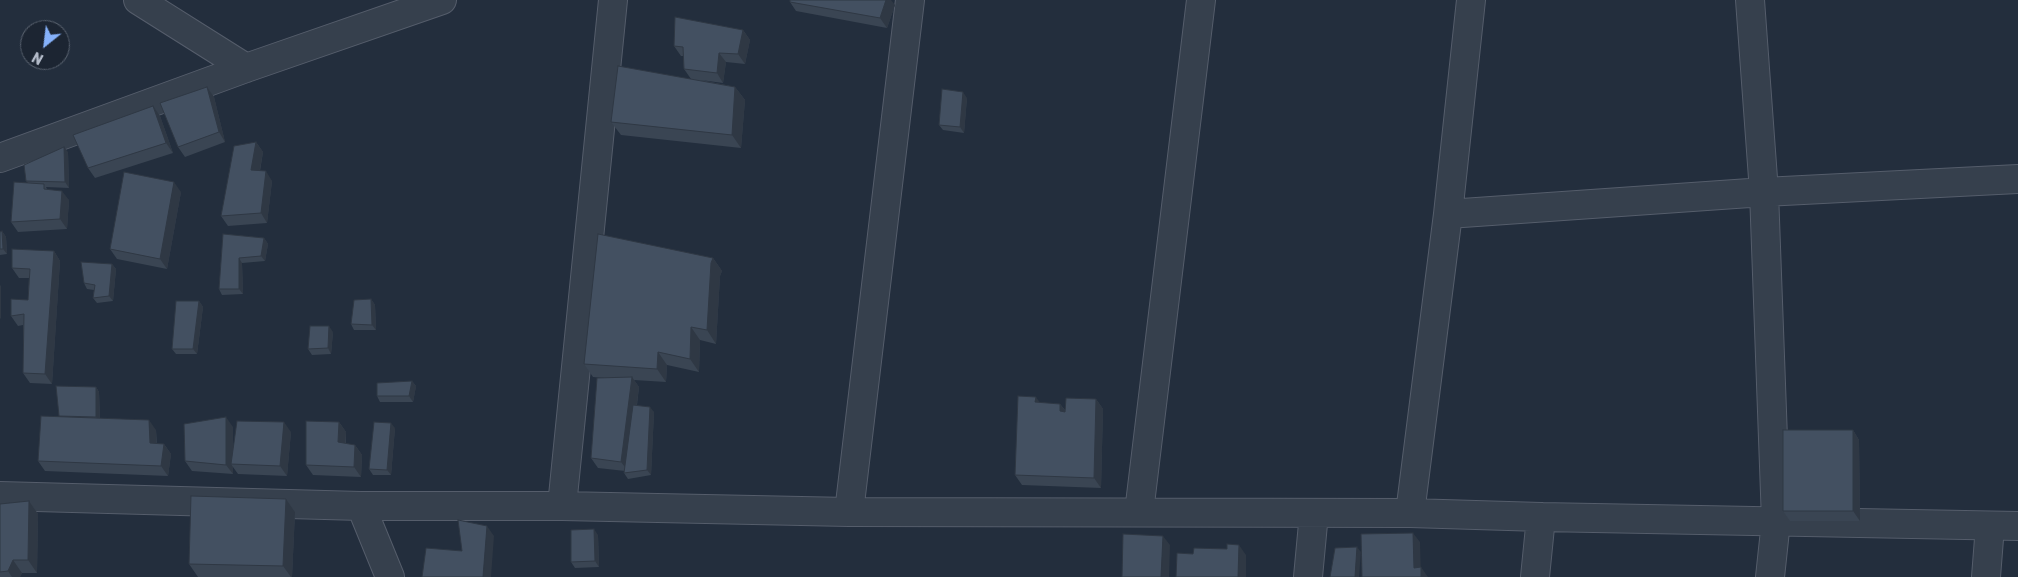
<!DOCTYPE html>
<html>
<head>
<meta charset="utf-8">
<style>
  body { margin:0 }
  #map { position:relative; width:2018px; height:577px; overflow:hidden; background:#232e3d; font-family:Rubik,sans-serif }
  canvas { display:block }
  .north { position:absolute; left:20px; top:20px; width:50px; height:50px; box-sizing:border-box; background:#1c2532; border:1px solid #58616e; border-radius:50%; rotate:209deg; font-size:14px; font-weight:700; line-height:20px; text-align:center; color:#b2bac8 }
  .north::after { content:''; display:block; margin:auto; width:18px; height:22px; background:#85b1fa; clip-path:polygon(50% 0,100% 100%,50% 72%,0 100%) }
</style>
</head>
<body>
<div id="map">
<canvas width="2018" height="577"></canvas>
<div class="north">N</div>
</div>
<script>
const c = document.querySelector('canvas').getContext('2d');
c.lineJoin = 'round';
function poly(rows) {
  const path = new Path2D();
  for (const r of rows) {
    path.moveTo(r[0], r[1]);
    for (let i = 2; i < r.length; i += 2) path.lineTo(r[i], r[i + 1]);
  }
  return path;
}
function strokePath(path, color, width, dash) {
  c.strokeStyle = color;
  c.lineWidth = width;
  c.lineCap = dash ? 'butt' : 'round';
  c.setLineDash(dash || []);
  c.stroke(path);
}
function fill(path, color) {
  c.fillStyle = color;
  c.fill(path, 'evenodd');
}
const minor = poly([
  [138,0,246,68],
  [1750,0,1764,192,1776,521,1770,577],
  [0,158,246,68,442,0],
  [1448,214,1764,192,2018,179],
  [0,496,361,506,562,506,849,512,1410,513,1541,517,2018,526],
  [361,506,390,577],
  [562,506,613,0],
  [849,512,910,0],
  [1139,512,1201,0],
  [1410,513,1448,214,1471,0],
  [1308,577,1314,513],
  [1535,577,1541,517],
  [1986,577,1990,526]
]);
strokePath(minor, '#555d6b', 30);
strokePath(minor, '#36404d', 28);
fill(poly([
  [790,2,895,5,887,28,796,11],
  [743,30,750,40,745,64,726,62,723,83,701,80,735,87,745,100,741,148,621,135,611,122,691,79,684,69,683,56,681,56,674,46],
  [207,87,214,97,225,142,185,157,178,147],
  [967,98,964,133,943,130,939,125],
  [160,116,173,153,95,178,88,168],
  [256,142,263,152,260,171,272,181,267,223,228,226,221,216],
  [68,152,69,188,46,187,47,189,69,200,67,229,18,232,11,222,28,183,26,181],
  [181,192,167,269,117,259,110,249],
  [2,231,6,237,7,254,0,255,0,232],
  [223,234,264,238,268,244,265,261,242,263,243,294,222,295,219,289],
  [54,251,60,261,52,384,30,383,23,373,23,325,18,326,11,316,28,300,29,278,19,278,12,268],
  [713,258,722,271,720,276,716,344,700,340,699,372,667,365,666,382,634,380,639,387,637,405,654,412,651,475,628,479,624,473,625,471,598,468,591,458,604,378,593,377,584,364],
  [112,264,116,269,113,301,97,303,93,298,94,290,87,289,84,283],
  [371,299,375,305,376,330,354,330,351,324],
  [199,301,203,307,197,354,176,354,172,349],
  [333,332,331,354,312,355,308,349],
  [412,381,416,386,413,402,380,402,377,396],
  [96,387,99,392,100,418,156,430,157,444,164,444,171,454,168,476,45,471,38,461,59,416],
  [1096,399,1103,409,1101,488,1022,485,1015,475,1040,403,1060,404,1065,410],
  [339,422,346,432,346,444,355,445,362,455,361,477,313,475,306,465],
  [233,427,233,448,291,432,287,476,238,474,233,467,233,474,192,471,185,461],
  [395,428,391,475,373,475,369,469],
  [1853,430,1859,440,1860,521,1790,521,1783,511],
  [286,499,295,512,292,577,198,577,189,564],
  [29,501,38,514,37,573,22,573,20,577,0,577,0,504],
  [598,535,599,567,575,568,571,562]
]), '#3a4553');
fill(poly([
  [886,0,891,0,895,5,887,28,880,18],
  [743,30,750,40,745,64,738,54],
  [719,53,726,62,723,83,717,73],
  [207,87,214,97,225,142,219,132],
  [735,87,745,100,741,148,732,135],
  [963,92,967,98,964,133,960,127],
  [153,106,160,116,173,153,166,143],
  [256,142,263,152,258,180,251,170],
  [64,147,68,152,69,188,65,182],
  [266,171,272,181,267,223,261,213],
  [174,182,181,192,167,269,160,259],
  [62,191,69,200,67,229,60,219],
  [2,231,6,237,7,254,3,249],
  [264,238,268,244,265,261,261,256],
  [54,251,60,261,52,384,45,374],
  [239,258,242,263,243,294,239,289],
  [713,258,722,271,720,276,716,344,707,330,711,263],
  [112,264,116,269,113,301,109,296],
  [0,285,1,286,1,319,0,318],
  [371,299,375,305,376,330,372,325],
  [199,301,203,307,197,354,193,349],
  [329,326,333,332,331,354,328,348],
  [691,327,700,340,699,372,690,359],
  [658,352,667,365,666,382,657,369],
  [632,377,639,387,628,471,621,462],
  [412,381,416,386,413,402,409,396],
  [96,387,99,392,100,423,96,417],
  [1036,397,1043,407,1035,402],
  [1096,399,1103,409,1101,488,1094,478],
  [1060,404,1067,413,1060,411],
  [650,407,654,412,651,475,647,470],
  [226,417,233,427,233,464,231,464,233,467,233,474,226,465],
  [149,420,156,430,157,453,150,443],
  [284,422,291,432,287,476,280,466],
  [339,422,346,432,345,452,338,442],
  [391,423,395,428,391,475,387,470],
  [1853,430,1859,440,1860,521,1853,511],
  [164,444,171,454,168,476,161,466],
  [355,445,362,455,361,477,354,467],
  [286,499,295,512,292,577,291,577,283,566],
  [29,501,38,514,37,573,28,560],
  [487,526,494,536,491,577,483,577],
  [594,529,598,535,599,567,595,561],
  [1413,533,1420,542,1421,577,1414,568],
  [1163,536,1170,545,1169,577,1161,577],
  [1239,545,1246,555,1246,577,1238,577],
  [1357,547,1361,552,1359,577,1355,577],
  [13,560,22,573,20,577,12,577,8,571],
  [1421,567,1428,577,1421,577]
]), '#2f3844');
const building = poly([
  [790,0,886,0,880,18,790,2,790,0],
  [675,17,743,30,738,54,719,53,717,73,684,69,683,47,674,46,675,17],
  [618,66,735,87,732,135,611,122,618,66],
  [207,87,219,132,178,147,160,103,207,87],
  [942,89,963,92,960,127,939,125,942,89],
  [153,106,166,143,88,168,73,135,153,106],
  [256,142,251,170,266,171,261,213,221,216,234,146,256,142],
  [64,147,65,182,26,181,24,165,64,147],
  [124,172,174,182,160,259,110,249,124,172],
  [14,182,44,184,44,189,62,191,60,219,11,222,14,182],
  [2,231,3,249,0,249,0,232,2,231],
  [223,234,264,238,261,256,239,258,239,289,219,289,223,234],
  [598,234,713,258,711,263,707,330,691,327,690,359,658,352,657,369,584,364,598,234],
  [12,249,54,251,45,374,23,373,24,314,11,316,11,299,28,300,30,269,12,268,12,249],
  [81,262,112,264,109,296,93,298,95,285,84,283,81,262],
  [371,299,372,325,351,324,354,300,371,299],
  [176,301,199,301,193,349,172,349,176,301],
  [310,326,329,326,328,348,308,349,310,326],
  [632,377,621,462,591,458,597,378,632,377],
  [412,381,409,396,377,396,377,383,412,381],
  [56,386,96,387,96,417,59,416,56,386],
  [1018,396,1036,397,1035,402,1060,404,1060,411,1065,412,1066,398,1096,399,1094,478,1015,475,1018,396],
  [633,405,650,407,647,470,624,473,633,405],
  [41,416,149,420,150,443,164,444,161,466,38,461,41,416],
  [226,417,226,465,185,461,184,424,226,417],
  [237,421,284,422,280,466,231,464,237,421],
  [306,421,339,422,338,442,355,445,354,467,306,465,306,421],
  [374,422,391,423,387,470,369,469,374,422],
  [1783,430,1853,430,1853,511,1783,511,1783,430],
  [191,496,286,499,283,566,189,564,191,496],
  [29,501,28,560,13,560,8,571,0,572,0,504,29,501],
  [458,520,487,526,483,577,422,577,426,548,462,551,458,520],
  [594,529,595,561,571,562,571,530,594,529],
  [1413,533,1414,568,1421,567,1421,577,1362,577,1361,534,1413,533],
  [1123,534,1163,536,1161,577,1122,577,1123,534],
  [1227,544,1239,545,1238,577,1176,577,1177,553,1193,554,1194,548,1227,549,1227,544],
  [1357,547,1355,577,1330,577,1335,548,1357,547]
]);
fill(building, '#435061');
strokePath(building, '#2f3844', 1);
</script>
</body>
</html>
